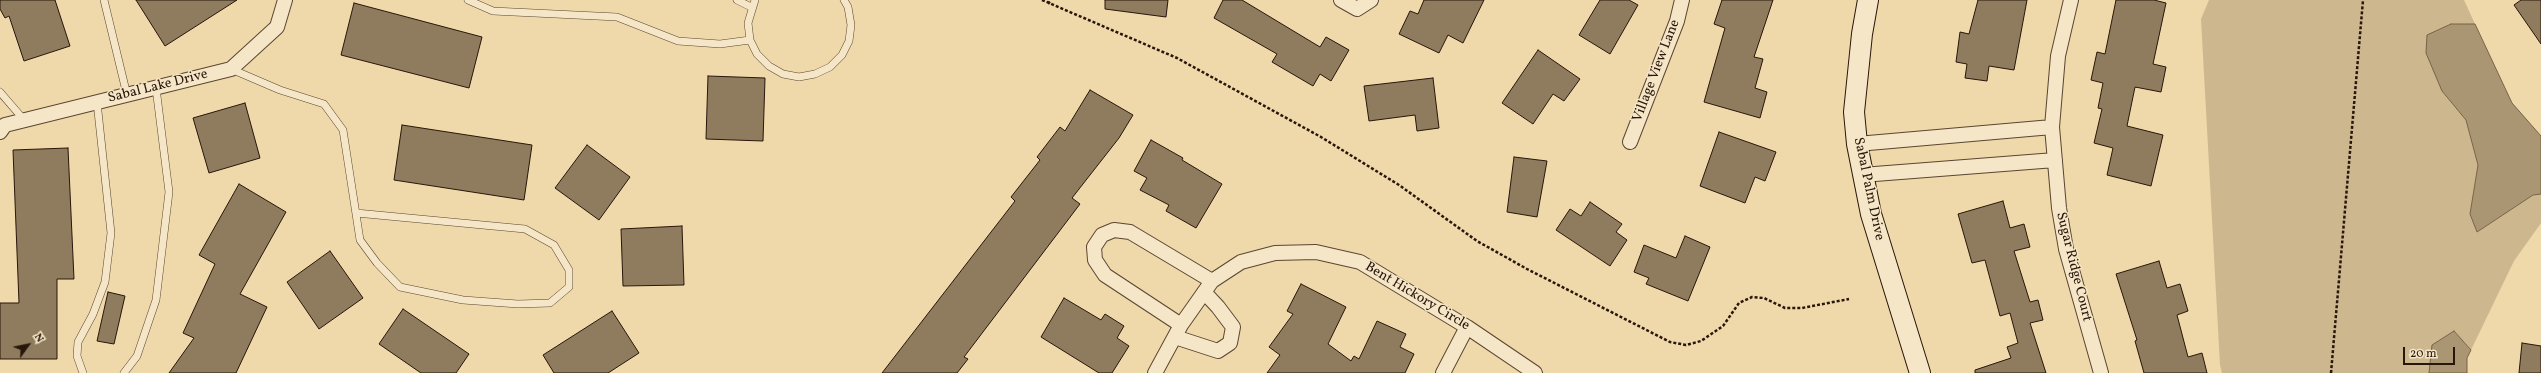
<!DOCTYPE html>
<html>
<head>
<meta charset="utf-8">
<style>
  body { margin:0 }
  #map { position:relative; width:2541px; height:373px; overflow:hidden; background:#efd8a9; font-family:Vollkorn,serif }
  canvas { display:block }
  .north { position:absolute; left:8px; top:325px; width:40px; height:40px; -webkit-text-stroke:3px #f5e6c7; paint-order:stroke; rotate:57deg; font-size:11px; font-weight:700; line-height:16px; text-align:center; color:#28160b }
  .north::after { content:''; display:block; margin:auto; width:14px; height:18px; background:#28160b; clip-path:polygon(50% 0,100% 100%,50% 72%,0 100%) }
  .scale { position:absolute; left:2403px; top:347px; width:52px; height:18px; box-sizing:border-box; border:2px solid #28160b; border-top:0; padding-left:5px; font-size:12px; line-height:14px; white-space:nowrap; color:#28160b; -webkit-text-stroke:3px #f5e6c7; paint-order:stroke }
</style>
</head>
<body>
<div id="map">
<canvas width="2541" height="373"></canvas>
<div class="north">N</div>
<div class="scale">20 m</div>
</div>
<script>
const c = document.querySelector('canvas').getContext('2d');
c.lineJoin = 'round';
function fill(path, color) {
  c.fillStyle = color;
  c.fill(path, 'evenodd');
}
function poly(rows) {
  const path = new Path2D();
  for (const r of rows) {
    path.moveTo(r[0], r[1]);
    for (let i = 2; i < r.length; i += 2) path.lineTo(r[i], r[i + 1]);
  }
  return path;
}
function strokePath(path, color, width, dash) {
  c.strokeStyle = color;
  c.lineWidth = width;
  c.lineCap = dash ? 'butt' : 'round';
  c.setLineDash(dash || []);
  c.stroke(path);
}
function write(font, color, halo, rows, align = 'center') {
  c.font = font + ' Vollkorn,serif';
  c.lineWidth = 3;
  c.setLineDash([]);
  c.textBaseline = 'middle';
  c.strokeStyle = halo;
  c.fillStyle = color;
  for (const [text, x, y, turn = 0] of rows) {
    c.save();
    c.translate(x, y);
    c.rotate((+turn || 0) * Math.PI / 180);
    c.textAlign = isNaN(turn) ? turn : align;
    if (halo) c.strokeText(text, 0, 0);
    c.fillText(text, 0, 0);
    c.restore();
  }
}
fill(poly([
  [2209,0,2464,0,2475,24,2451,24,2442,91,2466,120,2478,165,2470,214,2477,232,2533,195,2541,194,2541,223,2514,261,2471,350,2454,331,2432,345,2429,373,2222,373,2220,365,2201,19]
]), '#cdb78e');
const water = poly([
  [2451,24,2475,24,2512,103,2541,136,2541,194,2533,195,2477,232,2470,214,2478,165,2466,120,2442,91,2426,53,2427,35,2451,24],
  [2454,331,2471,350,2467,358,2467,373,2429,373,2432,345,2454,331]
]);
fill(water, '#ab9673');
strokePath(water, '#776349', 1);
const building = poly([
  [0,0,55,0,70,46,24,61,9,16,5,18,0,9,0,0],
  [136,0,237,0,165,46,136,0],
  [1105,0,1168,0,1166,17,1105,9,1105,0],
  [1223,0,1242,0,1320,47,1326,37,1349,50,1331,81,1320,74,1313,86,1272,62,1277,54,1214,18,1223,0],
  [1424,0,1484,0,1463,43,1448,35,1439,53,1399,34,1410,11,1418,14,1424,0],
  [1600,0,1629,0,1638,5,1610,54,1579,35,1600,0],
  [1722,0,1773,0,1754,57,1763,59,1755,88,1767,92,1760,118,1704,102,1725,28,1714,24,1722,0],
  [1978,0,2027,0,2014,70,1989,66,1987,81,1965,78,1967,64,1956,62,1960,32,1969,34,1978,0],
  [2116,0,2154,0,2166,3,2153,64,2166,67,2161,92,2135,87,2127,126,2163,135,2151,186,2107,175,2113,148,2094,143,2102,109,2098,108,2103,83,2091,80,2097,52,2105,54,2116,0],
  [2521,0,2541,0,2541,44,2514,5,2521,0],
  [354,3,482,37,469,88,341,55,354,3],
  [1538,50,1580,79,1564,101,1553,94,1533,124,1502,103,1538,50],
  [708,76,765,78,763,141,706,139,708,76],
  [1433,78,1439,128,1417,131,1415,115,1369,121,1364,86,1433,78],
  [1090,90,1133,115,1119,138,1072,198,1080,204,964,357,968,359,957,373,882,373,1015,201,1011,197,1040,160,1037,157,1060,127,1065,131,1090,90],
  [245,103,260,158,209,173,193,118,245,103],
  [402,125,532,145,524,200,394,180,402,125],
  [1719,132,1776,152,1765,181,1755,177,1745,203,1700,186,1719,132],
  [1151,140,1183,158,1182,160,1222,184,1196,228,1166,211,1169,205,1140,190,1147,178,1134,171,1151,140],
  [587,145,630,177,599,220,555,188,587,145],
  [68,148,74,279,57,279,57,359,0,359,0,303,19,303,13,150,68,148],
  [1514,157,1547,161,1537,217,1507,212,1514,157],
  [239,184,286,212,240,294,267,307,236,373,169,373,194,338,183,333,215,264,199,255,239,184],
  [2003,201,2010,228,2024,224,2030,247,2014,251,2030,302,2038,300,2043,320,2030,323,2046,373,1975,373,1975,370,2011,358,2007,347,2018,343,2010,313,2000,316,1985,260,1972,263,1958,214,2003,201],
  [1590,202,1622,224,1616,232,1627,240,1610,266,1556,230,1570,209,1581,216,1590,202],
  [682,226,684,285,623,286,621,229,682,226],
  [1685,236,1710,247,1688,301,1646,284,1649,278,1634,272,1644,245,1676,258,1685,236],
  [330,251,363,298,319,329,287,282,330,251],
  [2159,261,2167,288,2180,284,2188,311,2177,315,2188,357,2202,353,2207,373,2144,373,2135,341,2137,340,2116,274,2159,261],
  [1301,284,1346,307,1328,344,1351,361,1354,356,1359,359,1377,321,1406,334,1400,347,1414,354,1405,373,1267,373,1280,355,1269,347,1293,314,1287,311,1301,284],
  [108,292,125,296,114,344,97,341,108,292],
  [1064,298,1101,320,1105,314,1124,326,1117,338,1129,346,1112,373,1099,373,1041,337,1064,298],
  [403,309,469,354,456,373,421,373,379,344,403,309],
  [612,311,639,353,608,373,554,373,543,355,612,311],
  [2522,343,2541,346,2541,373,2519,373,2522,343]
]);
fill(building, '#8f7b5d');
strokePath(building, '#28160b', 1);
const lane = poly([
  [104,0,127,95],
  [468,0,493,11,617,17,678,41,720,44,750,40],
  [737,0,751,7],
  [755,0,748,23,750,40,757,54,769,66,783,74,799,77,815,74,830,67,842,55,849,41,851,25,848,7,844,0],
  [231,69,280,90,324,104,343,130,360,240,377,263,400,287,463,300,518,304,550,303,569,287,569,270,554,245,525,229,356,213],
  [0,92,25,121],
  [83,373,77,356,78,342,93,314,105,282,111,233,97,102],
  [124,373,137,356,156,300,169,192,156,88]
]);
const street = poly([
  [1341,0,1357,9,1371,0],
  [2071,0,2058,56,2052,127,2059,208,2066,249,2101,373],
  [0,132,5,125,231,69,277,27,285,0],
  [1630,142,1677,21,1682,0],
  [1857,144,2052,127],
  [1862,175,2055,160],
  [1181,325,1105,275,1095,260,1094,247,1102,235,1114,230,1130,232,1212,281],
  [1175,337,1218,351,1230,343,1233,327,1218,307,1204,292],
  [1155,373,1181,325,1212,281,1241,262,1275,253,1316,252,1360,262,1467,327,1535,373],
  [1443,373,1467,327]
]);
const secondary = poly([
  [1868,0,1862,34,1854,112,1857,144,1871,214,1920,373]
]);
strokePath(lane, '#5a4632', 8);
strokePath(street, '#5a4632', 16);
strokePath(secondary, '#28160b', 22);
strokePath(poly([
  [1042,0,1177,58,1321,137,1399,185,1477,241,1527,269,1670,342,1686,345,1701,341,1723,326,1739,303,1752,297,1764,298,1785,308,1802,308,1849,299],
  [1048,4,1051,0],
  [2331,373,2363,0]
]), '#28160b', 2.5, [3, 2]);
strokePath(lane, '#f5e6c7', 7);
strokePath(street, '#f5e6c7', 14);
strokePath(secondary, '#f5e6c7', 20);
write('14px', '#28160b', '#f5e6c7', [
  ["Village View Lane",1657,71,-69],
  ["Sabal Lake Drive",158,87,-14],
  ["Sabal Palm Drive",1868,189,78],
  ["Sugar Ridge Court",2073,267,76],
  ["Bent Hickory Circle",1417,297,31]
]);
</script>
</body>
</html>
